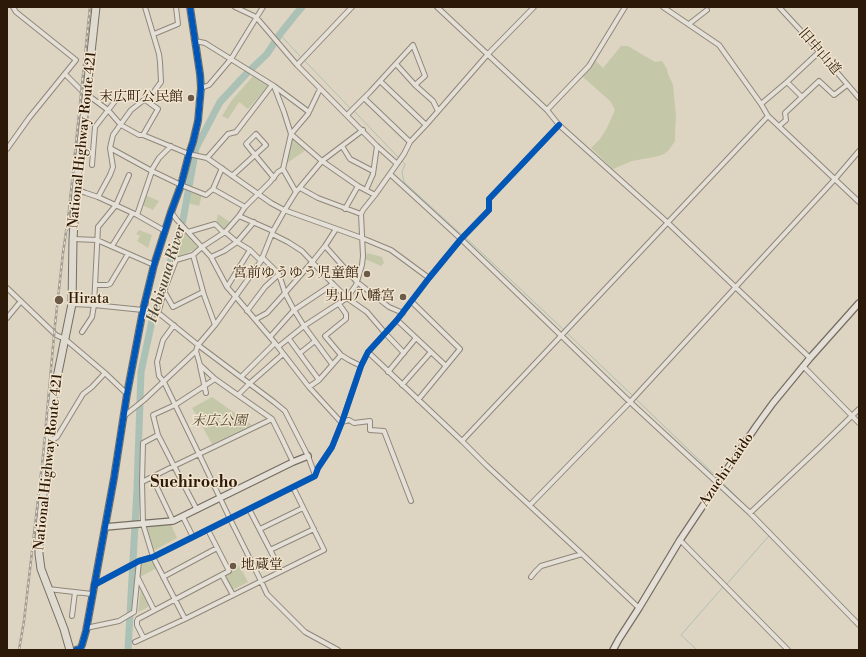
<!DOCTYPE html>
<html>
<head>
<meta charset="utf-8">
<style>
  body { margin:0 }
  #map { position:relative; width:866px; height:657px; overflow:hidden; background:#ddd4c2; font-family:"Libre Bodoni",serif }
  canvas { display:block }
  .frame { position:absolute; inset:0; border:8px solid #2d1907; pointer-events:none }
</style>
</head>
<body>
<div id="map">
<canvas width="866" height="657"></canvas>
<div class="frame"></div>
</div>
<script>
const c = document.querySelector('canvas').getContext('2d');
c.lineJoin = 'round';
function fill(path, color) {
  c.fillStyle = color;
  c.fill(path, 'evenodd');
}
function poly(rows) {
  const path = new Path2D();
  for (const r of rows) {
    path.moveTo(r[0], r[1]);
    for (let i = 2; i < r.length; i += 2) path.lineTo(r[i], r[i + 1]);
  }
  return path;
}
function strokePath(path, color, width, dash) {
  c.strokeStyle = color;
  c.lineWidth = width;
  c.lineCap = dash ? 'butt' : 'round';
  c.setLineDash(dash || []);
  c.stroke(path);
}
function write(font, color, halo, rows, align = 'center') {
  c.font = font + ' "Libre Bodoni","Noto Serif JP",serif';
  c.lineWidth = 3;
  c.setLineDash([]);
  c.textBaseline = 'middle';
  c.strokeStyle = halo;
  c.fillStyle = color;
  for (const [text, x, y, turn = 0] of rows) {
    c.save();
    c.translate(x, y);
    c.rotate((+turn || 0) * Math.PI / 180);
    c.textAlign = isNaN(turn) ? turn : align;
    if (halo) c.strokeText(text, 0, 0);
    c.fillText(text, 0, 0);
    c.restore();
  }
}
fill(poly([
  [621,46,628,46,655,62,662,61,667,69,668,74,673,85,676,116,675,132,675,141,669,150,664,154,659,156,632,161,613,169,591,148,600,139,607,128,615,110,610,101,582,76,595,60,603,68],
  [253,76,269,85,248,109,239,102,228,119,222,116,232,100],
  [292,138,306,150,287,163,290,140],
  [191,192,202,195,199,206,188,203],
  [145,195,159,201,153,210,142,205],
  [218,214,230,222,224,229,222,229,216,223],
  [139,230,152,235,148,248,137,241,140,236,136,234],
  [183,230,197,247,197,249,176,257],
  [367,253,382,257,384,263,381,266,365,259],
  [212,397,252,425,212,444,192,408],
  [171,524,177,538,155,550,153,549,146,530,149,527],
  [152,558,157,568,140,577,141,565,143,561],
  [236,563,240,567,248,582,232,590,224,575,231,569,230,566],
  [141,587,149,603,148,607,138,612]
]), '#c4c8a8');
strokePath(poly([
  [280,34,284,39,300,56],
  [305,61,350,108],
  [353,110,399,158],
  [401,160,405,164,402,172,404,182,462,235],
  [465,237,565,331],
  [567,333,633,396],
  [635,398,719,479],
  [721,481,750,510],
  [752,512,772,533],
  [726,585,760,546,770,535],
  [695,650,696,649,681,635,723,587]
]), '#acc1b6', 1);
strokePath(poly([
  [128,650,137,489,141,372,152,321,183,220,196,148,220,102,248,72,267,54,280,34,296,14,302,7]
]), '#acc1b6', 7);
const street = poly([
  [235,7,256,17,297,65,377,146,396,163],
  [437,7,547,110,559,125,667,222,810,358],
  [663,7,719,45,761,104,768,116,859,202],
  [779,7,804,34,859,98],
  [689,24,707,10],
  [154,34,178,24,176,7],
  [396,64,415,85,433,101,438,111],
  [297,65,352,7],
  [65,74,81,90,108,110,121,125,139,135,143,135,189,154,207,158,271,203,284,210,362,238,391,250,429,278],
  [380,81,426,125],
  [787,82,819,52],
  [274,86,309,112],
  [201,88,209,85,231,59,263,7],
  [320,89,308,114,291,134,322,161,358,186,375,195],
  [364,98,410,142],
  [761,104,787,82,802,97],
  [547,110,589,66,625,7],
  [347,115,370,92,413,45,425,76,415,85],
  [779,126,786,120,785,113,819,81,834,95,847,85],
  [143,135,158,109,144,99],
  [342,146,350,159,373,171],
  [110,148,152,171,181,185,206,195,213,189,222,168],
  [7,149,29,118,76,60,16,12,13,7],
  [207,158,228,134,236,132,272,85],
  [92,165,95,127,119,96],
  [283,169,296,192],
  [151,171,159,158,171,146],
  [390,174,461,239,630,402,750,513,859,625],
  [232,176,255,155,266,145,256,134,246,144,255,155,274,178],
  [300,188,318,198,361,214],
  [76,189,86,193,98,197,137,215,165,231],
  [213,189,245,207],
  [366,190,373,174,377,146],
  [98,197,110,175,113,167,110,148,113,135,131,110,153,93,161,82,160,62,159,54,145,7],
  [345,209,358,186],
  [171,212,177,220,211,257,227,287,234,295,236,297,275,343,309,387,340,421,342,422],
  [137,215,152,171],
  [239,216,273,231],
  [188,232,215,224,223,232],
  [225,232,237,242,250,250,261,261],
  [272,234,288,242,302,251,333,284,347,298,367,312,385,333,404,353],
  [73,239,97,240,154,265],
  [112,246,132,214],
  [325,246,357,282,389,307,403,313],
  [193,255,204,295,215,325],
  [211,257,224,251,237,242,254,222],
  [262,257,279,274,285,293,294,310,304,326,332,364],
  [96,285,107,285,110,284,128,254],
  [227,287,250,250],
  [7,288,56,335,65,339,105,373,127,394],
  [164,291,173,307,203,292],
  [412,302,460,349,418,400],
  [72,304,94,305,143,310,161,315,198,345,274,402,285,411,308,456,315,475],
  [339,304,346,314,346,319,325,336,341,355,349,360,361,366],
  [247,311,265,287,279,274],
  [158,314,164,291,176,260,193,255,202,247,225,232,239,216,245,207,270,182,278,172,283,169,291,134,284,112,274,86,205,43,195,41],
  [7,318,21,301],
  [256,319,267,313,285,293,313,261,325,246,336,229],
  [397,320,446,366],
  [174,325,163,340,157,362,159,376,164,382,199,454,230,519,261,581,267,594,305,632,338,650],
  [82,332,92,317,94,305,98,227,116,205,129,175],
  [270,337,294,310,333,284],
  [289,339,319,380],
  [278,347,304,326,347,298,356,285,362,265,363,256,361,214,363,210,375,195,404,154,410,142,426,125,488,54,534,7],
  [196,351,200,365,215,379,272,419,282,439,293,462],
  [368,352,462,441,486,465,582,554,639,608],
  [300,353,315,341],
  [200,366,206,393],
  [803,366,859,423],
  [388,372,416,338],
  [241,377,275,343],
  [402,385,431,352],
  [309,387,319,380,341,355],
  [238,395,249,384,283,354],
  [124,416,144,400,196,351,198,345,215,325,261,261,273,231,286,208,296,192,322,161,363,130],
  [342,422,349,420,354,423,370,421,370,430,384,431,411,501],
  [158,435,143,443,142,482,143,524,153,557,185,619],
  [48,439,54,439,57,437,83,394,92,387,105,373],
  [462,441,768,116],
  [152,477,173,521],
  [142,482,174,466,272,419],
  [530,505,630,402,835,179,859,151],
  [249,509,281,571],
  [197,510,174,466,158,435,153,415,175,405,215,379],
  [750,513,820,447,859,409],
  [183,517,193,537],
  [260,529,303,508],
  [680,540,788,650],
  [270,550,314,529],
  [222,575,233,595],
  [163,577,217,548],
  [531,577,535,572,541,566,582,554],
  [138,578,154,610],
  [94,585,139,561,153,557,315,476,318,468,332,447,342,422,361,366,368,352,397,320,429,278,461,239,489,210,489,199,559,125],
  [48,589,92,594],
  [72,616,75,592],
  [86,628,119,621,134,612,139,561],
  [143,637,137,625,137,621,138,619,229,571,208,530],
  [135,642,185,619,324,550,293,487]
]);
const secondary = poly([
  [105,527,173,521,293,462,308,456],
  [76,650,80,649,82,645,86,631,114,478,127,394,143,310,154,265,171,212,181,185,189,154,193,142,198,121,201,88,200,74,190,7],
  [613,650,619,639,639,608,680,540,740,450,757,425,773,403,810,358,859,303]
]);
const highway = poly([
  [70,650,64,629,41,569,39,554,39,536,53,397,72,304,73,239,76,189,96,7]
]);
strokePath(street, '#8f877a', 6);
strokePath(secondary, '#766e62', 8);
strokePath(highway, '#766e62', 9);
strokePath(street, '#e5e0d7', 4);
strokePath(secondary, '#e5e0d7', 5.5);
strokePath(highway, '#e0dbd0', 7);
const rail = poly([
  [67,230,90,7],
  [19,650,24,621,43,456,55,325,63,253,67,225]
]);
strokePath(rail, '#a29c93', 2.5);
strokePath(rail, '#f1e5d0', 1, [3]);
strokePath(poly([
  [94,585,139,561,153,557,315,476,318,468,332,447,342,422,361,366,368,352,397,320,429,278,461,239,489,210,489,199,559,125],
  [76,650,80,649,82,645,86,631,114,478,127,394,143,310,154,265,171,212,181,185,189,154,193,142,198,121,201,88,200,74,190,7]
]), '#0057b8', 6);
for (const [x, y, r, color] of [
  [191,98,4,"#6b5a48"],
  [367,274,4,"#6b5a48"],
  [403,297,4,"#6b5a48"],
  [59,300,5,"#6b5a48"],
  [233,566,4,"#6b5a48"]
]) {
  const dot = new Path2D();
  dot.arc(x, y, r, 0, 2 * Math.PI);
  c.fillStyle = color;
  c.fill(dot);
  strokePath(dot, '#f1e5d0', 1.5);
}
write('14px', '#2d1907', '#f1e5d0', [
  ["旧中山道",819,52,49],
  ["National Highway Route 421",83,140,-84],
  ["National Highway Route 421",49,462,-84],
  ["Azuchi-kaido",727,470,-56]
]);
write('14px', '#2d1907', '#f1e5d0', [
  ["末広町公民館",183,98],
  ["宮前ゆうゆう児童館",359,274],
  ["男山八幡宮",395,297],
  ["Hirata",68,300,"left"],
  ["地蔵堂",241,566,"left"]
], 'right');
write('italic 14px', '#544b31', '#f1e5d0', [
  ["末広公園",219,422]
]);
write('italic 15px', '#4d493a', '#f1e5d0', [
  ["Hebisuna River",167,274,-73]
]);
write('bold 16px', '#2d1907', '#f1e5d0', [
  ["Suehirocho",194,483]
]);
</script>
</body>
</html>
